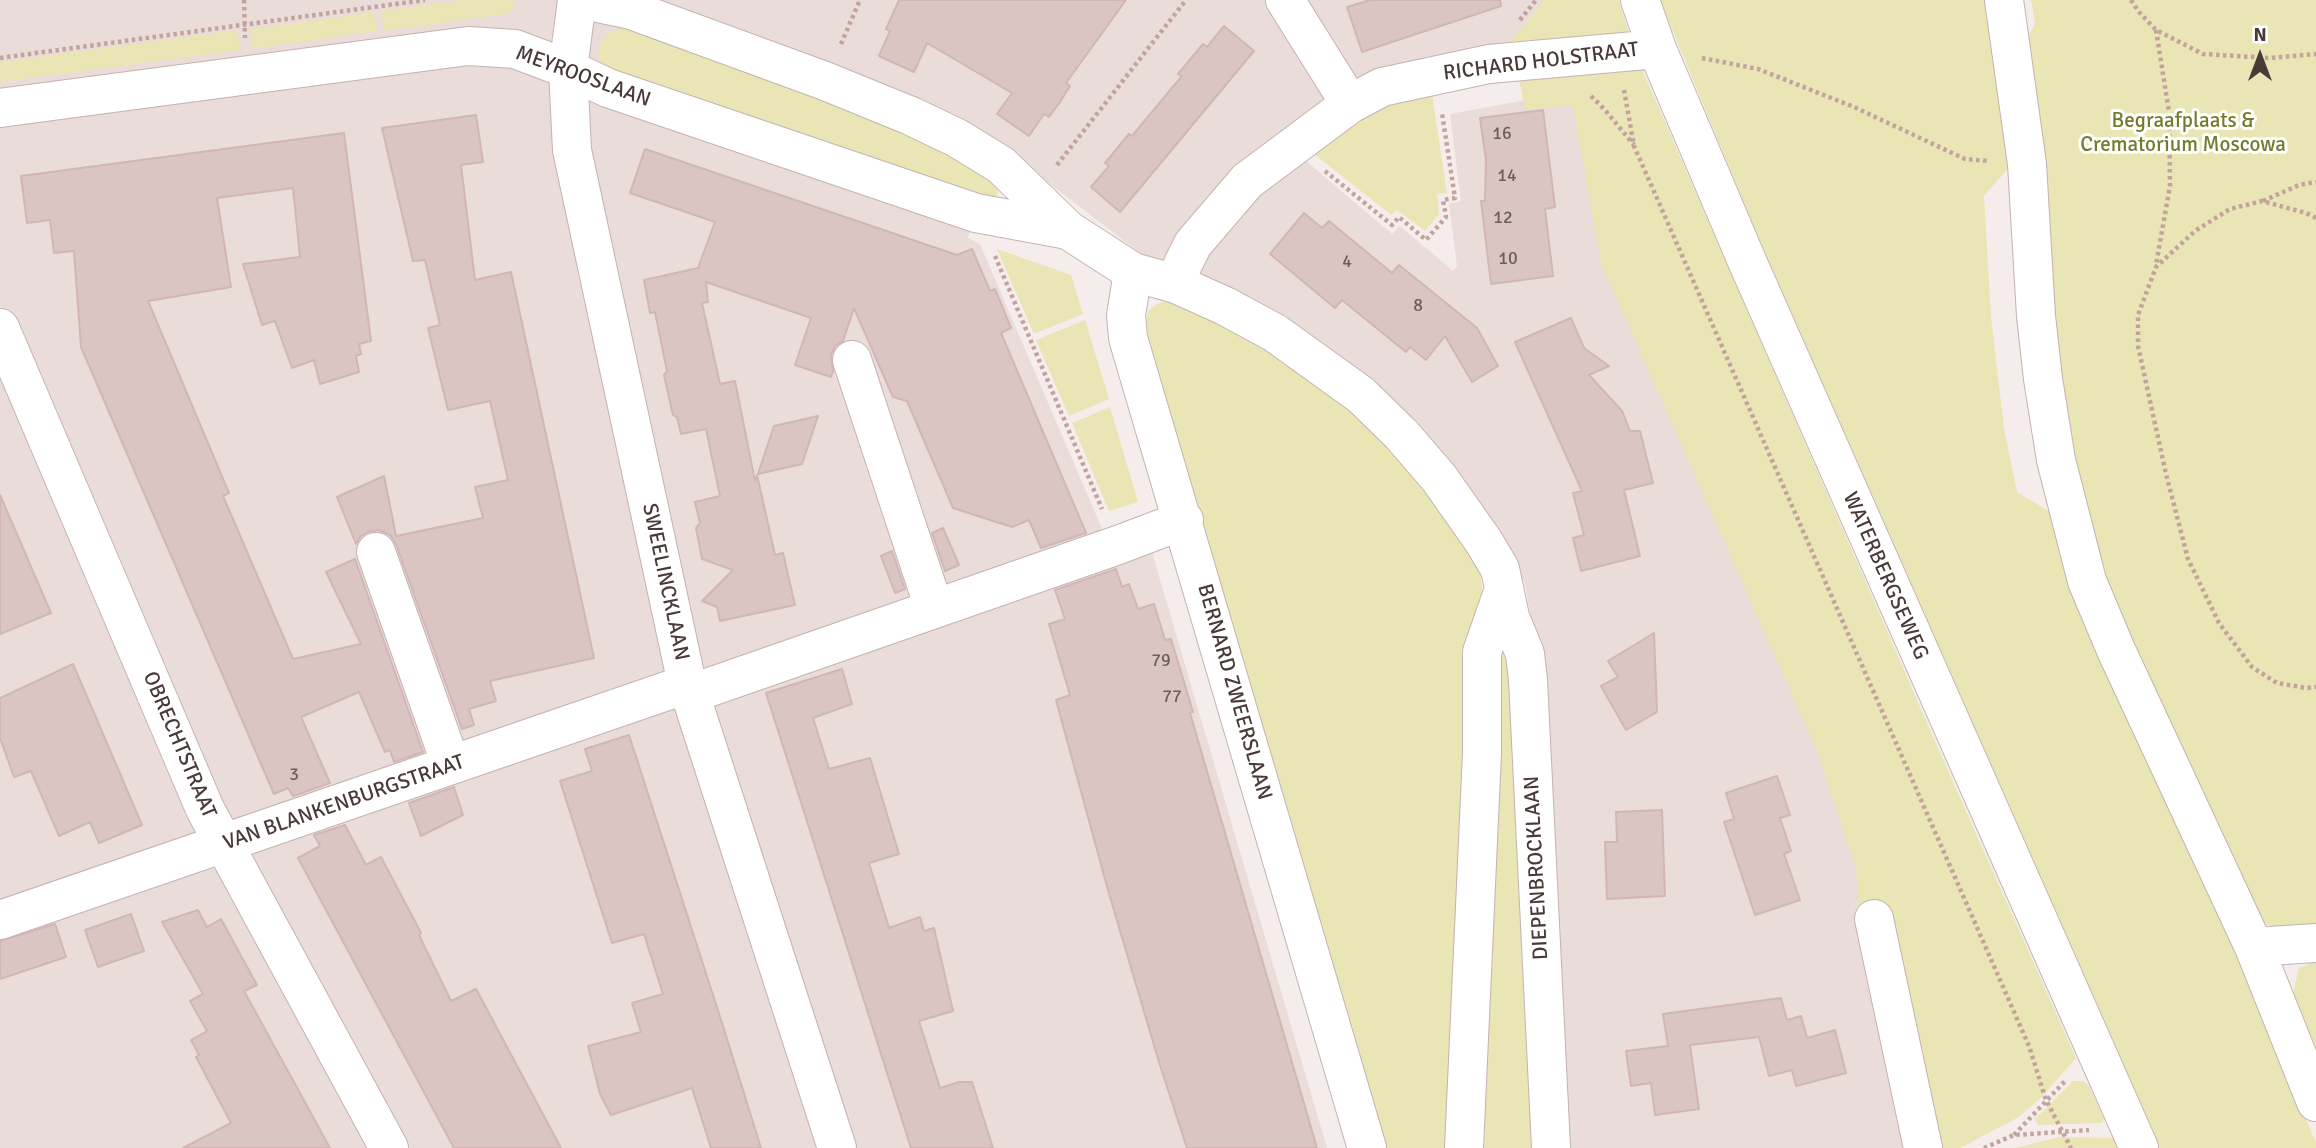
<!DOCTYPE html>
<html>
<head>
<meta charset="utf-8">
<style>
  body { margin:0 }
  #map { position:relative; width:2316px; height:1148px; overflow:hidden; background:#f5edeb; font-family:Signika,sans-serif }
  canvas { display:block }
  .north { position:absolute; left:2225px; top:21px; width:70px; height:70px; -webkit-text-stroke:5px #fff; paint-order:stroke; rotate:0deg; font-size:19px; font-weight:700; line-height:28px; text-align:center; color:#493a38 }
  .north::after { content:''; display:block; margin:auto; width:24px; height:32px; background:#493a38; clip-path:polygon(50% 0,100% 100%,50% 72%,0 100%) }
</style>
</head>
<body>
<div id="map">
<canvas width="2316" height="1148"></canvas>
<div class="north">N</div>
</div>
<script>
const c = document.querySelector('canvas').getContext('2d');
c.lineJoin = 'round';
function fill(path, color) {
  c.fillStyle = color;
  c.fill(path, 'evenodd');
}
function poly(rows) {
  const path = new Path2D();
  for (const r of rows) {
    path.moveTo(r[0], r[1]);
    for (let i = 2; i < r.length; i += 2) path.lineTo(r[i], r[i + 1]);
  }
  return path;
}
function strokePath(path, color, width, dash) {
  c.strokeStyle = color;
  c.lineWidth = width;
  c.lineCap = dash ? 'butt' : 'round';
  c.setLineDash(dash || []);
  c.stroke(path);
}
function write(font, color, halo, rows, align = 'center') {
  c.font = font + ' Signika,sans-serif';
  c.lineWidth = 6;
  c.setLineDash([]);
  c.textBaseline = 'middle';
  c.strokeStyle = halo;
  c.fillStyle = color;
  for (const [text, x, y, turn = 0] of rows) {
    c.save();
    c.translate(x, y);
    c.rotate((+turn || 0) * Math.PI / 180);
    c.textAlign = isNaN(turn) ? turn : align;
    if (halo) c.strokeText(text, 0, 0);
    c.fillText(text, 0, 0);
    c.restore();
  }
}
fill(poly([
  [0,0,1574,0,1573,27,1398,71,1160,262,1148,259,1000,146,968,238,980,244,1106,538,1151,549,1327,1148,0,1148],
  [1587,94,1860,782,1954,1148,1561,1148,1532,622,1524,581,1514,561,1203,277,1200,268,1204,249,1300,156,1392,234,1400,226,1453,271,1457,266,1449,204,1461,201,1450,114,1526,100]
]), '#e9dcd9');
fill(poly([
  [462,0,514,0,512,13,384,31,381,11],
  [1544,0,1619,0,1632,44,1507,45],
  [1660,0,1988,0,2011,165,1984,196,1991,317,2004,428,2017,492,2052,513,2316,1143,2316,1148,2158,1148,1763,249],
  [2031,0,2316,0,2316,925,2281,929,2265,924,2258,919,2129,644,2083,508,2056,377,2026,43,2035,23],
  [374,12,377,31,252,49,250,29],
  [629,27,906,131,997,183,998,194,991,199,982,199,603,66,598,54,600,43,607,34,618,29],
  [237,30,240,50,0,82,0,62],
  [1637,58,1948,771,2076,1058,2041,1098,2017,1118,1960,1148,1940,1148,1860,923,1856,868,1817,751,1601,263,1573,105,1525,110,1518,73],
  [1431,88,1447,193,1437,194,1439,214,1425,231,1397,210,1391,215,1309,150,1354,116],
  [997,249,1071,275,1083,314,1034,334],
  [1170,300,1184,304,1280,356,1350,408,1428,488,1479,563,1482,589,1456,1148,1382,1148,1142,334,1149,310,1157,304],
  [1085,320,1109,399,1069,416,1036,340],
  [1110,407,1138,502,1109,511,1072,423],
  [1503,649,1509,652,1542,1148,1473,1148,1491,674],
  [2316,961,2316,1065,2290,1005,2299,968],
  [2073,1081,2083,1081,2089,1086,2104,1119,2101,1123,2038,1125,2035,1119],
  [2059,1137,2113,1138,2118,1148,2015,1148]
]), '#e9e5b4');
const building = poly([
  [899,0,1126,0,1066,83,1070,86,1060,102,1049,117,1044,114,1029,136,997,114,1012,93,927,43,914,72,879,56,890,31,886,29,899,0],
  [1370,0,1500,0,1501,6,1362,52,1347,7,1370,0],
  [1224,26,1254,51,1120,212,1091,187,1109,166,1105,163,1129,134,1132,136,1182,76,1178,74,1203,44,1207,47,1224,26],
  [1543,110,1555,207,1545,209,1553,276,1491,284,1481,201,1485,201,1486,160,1480,118,1543,110],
  [476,115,483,162,461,165,475,280,511,272,594,658,490,681,496,701,469,709,474,725,462,729,396,544,390,535,379,530,368,532,360,537,356,544,337,497,384,476,396,536,483,518,475,487,508,480,490,401,448,410,428,328,440,325,425,260,413,261,382,128,476,115],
  [344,133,371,341,359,344,361,354,356,356,359,372,320,384,314,360,292,368,275,321,262,325,243,264,300,257,293,188,217,198,231,287,148,301,229,493,223,496,293,659,361,644,326,572,355,559,423,752,394,762,390,750,385,752,359,692,301,717,330,783,293,796,288,788,274,794,81,347,74,251,54,253,50,220,27,223,21,176,344,133],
  [645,149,957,255,972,249,990,291,995,289,1011,328,1001,333,1086,533,1041,548,1029,520,1012,527,953,508,907,401,893,397,854,308,843,341,835,346,831,355,833,371,831,377,795,365,811,318,706,282,708,302,702,303,720,384,735,381,755,481,757,475,775,555,783,553,795,605,720,621,717,607,702,601,733,570,702,559,696,528,700,523,695,502,720,496,706,429,681,434,677,417,673,415,664,375,667,371,655,312,650,313,644,280,698,268,715,222,630,193,645,149],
  [1304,213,1322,228,1329,221,1392,273,1399,265,1477,328,1498,366,1472,382,1445,336,1426,360,1410,347,1406,352,1342,300,1335,308,1270,254,1304,213],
  [1571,318,1584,348,1609,366,1589,375,1622,411,1630,431,1640,431,1653,483,1624,490,1640,556,1581,571,1573,538,1584,535,1573,493,1582,491,1515,342,1571,318],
  [818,416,802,464,758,474,774,426,818,416],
  [0,495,51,613,0,634,0,495],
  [943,528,959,565,945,571,932,533,943,528],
  [892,551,905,589,895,593,881,556,892,551],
  [1116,569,1122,587,1129,584,1138,609,1154,604,1165,640,1171,639,1193,712,1190,713,1317,1148,1187,1148,1159,1062,1108,890,1056,700,1070,695,1049,624,1065,619,1055,590,1116,569],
  [1654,633,1657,712,1626,730,1601,686,1618,677,1608,661,1654,633],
  [73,664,142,825,99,843,90,822,59,836,31,771,14,777,0,738,0,698,73,664],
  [842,669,852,704,813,718,829,769,870,758,899,854,869,863,889,928,920,917,924,931,934,928,953,1011,919,1021,940,1088,959,1082,972,1082,993,1148,911,1148,799,796,766,693,842,669],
  [629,735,723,1026,761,1148,711,1148,692,1088,611,1115,600,1094,588,1046,641,1032,632,1003,663,994,644,934,612,943,560,781,592,771,585,749,629,735],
  [1777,776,1790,815,1780,818,1791,851,1784,854,1800,900,1755,915,1724,822,1734,819,1726,793,1777,776],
  [454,787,463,815,421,836,409,803,454,787],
  [1662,810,1665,896,1607,899,1605,842,1617,842,1616,812,1662,810],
  [345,825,366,865,381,857,421,933,419,935,451,1001,476,989,561,1148,454,1148,298,858,320,846,314,835,345,825],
  [198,910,207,927,221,919,257,985,244,991,330,1148,183,1148,231,1123,196,1057,199,1055,191,1040,207,1031,190,1001,203,994,162,922,198,910],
  [131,914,144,951,98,967,85,930,131,914],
  [55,924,66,957,0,979,0,941,55,924],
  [1781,998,1787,1020,1801,1016,1807,1038,1835,1030,1846,1073,1796,1086,1792,1070,1769,1076,1759,1037,1690,1045,1699,1109,1655,1115,1651,1083,1631,1086,1626,1051,1668,1046,1663,1014,1781,998]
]);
fill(building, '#dac5c3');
strokePath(building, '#d2b6b3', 2);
const minor = poly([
  [577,0,568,69,572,150,687,684,837,1148],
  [583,0,631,10,825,81,911,116,957,138,1001,165,1068,230,1133,272,1126,315,1128,338,1367,1148],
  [1285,0,1350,104],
  [1640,0,1657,49,1747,261,2139,1148],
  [2004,0,2027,164,2036,316,2043,379,2056,460,2087,581,2116,650,2254,947,2316,1102],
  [0,108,468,46,515,49,568,69,608,88,976,213,1068,230],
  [1133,272,1176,284,1225,306,1275,333,1361,395,1401,434,1439,478,1484,542,1500,569,1510,617,1525,654,1528,680,1551,1148],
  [1176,284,1183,264,1193,244,1247,181,1350,104,1382,87,1489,64,1657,49],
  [0,328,205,809,389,1148],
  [852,360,934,608],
  [376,552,451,765],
  [690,694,1118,545,1184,520],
  [1874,919,1923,1148],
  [0,920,687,684],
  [2254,947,2316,943],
  [1464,1148,1482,753,1482,652,1503,592]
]);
strokePath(minor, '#c4b3b0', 40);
strokePath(poly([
  [244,0,245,38],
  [2131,0,2138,11,2156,30,2203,54,2270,58,2316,54],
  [1520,20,1536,0],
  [2156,30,2169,112,2170,186,2156,265],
  [841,44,860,0],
  [0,58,425,0],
  [1702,58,1758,69,1854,107,1965,159,1989,161],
  [1624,90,1634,146,2029,1046,2046,1100,2071,1148],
  [1591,96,1605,110,1634,145],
  [1057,165,1186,0],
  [1325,171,1392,225,1399,217,1426,240,1446,217,1443,200,1455,198,1442,113],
  [2263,201,2299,185,2316,182],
  [2316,218,2306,213,2262,201,2230,209,2195,231,2156,267,2138,315,2138,346,2166,474,2188,559,2219,623,2252,667,2277,683,2307,688,2316,687],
  [995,256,1102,509],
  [2014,1135,2066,1080],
  [1984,1148,2014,1135,2089,1130]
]), '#c3a39e', 4.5, [3.5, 3.5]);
strokePath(minor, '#fff', 38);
write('18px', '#6d5d5b', null, [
  ["16",1502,134],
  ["14",1507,176],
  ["12",1503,218],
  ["10",1508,259],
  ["4",1347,262],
  ["8",1418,306],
  ["79",1161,661],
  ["77",1172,697],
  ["3",294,775]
]);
write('21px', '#493a38', '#fff', [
  ["RICHARD HOLSTRAAT",1541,62,-7],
  ["MEYROOSLAAN",583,77,20],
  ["WATERBERGSEWEG",1885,576,66],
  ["SWEELINCKLAAN",665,582,78],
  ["BERNARD ZWEERSLAAN",1234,692,74],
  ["OBRECHTSTRAAT",179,745,67],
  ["VAN BLANKENBURGSTRAAT",344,803,-19],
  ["DIEPENBROCKLAAN",1537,868,-93]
]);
write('21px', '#737c2b', '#fff', [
  ["Begraafplaats &",2183,121],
  ["Crematorium Moscowa",2183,145]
]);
</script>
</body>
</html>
